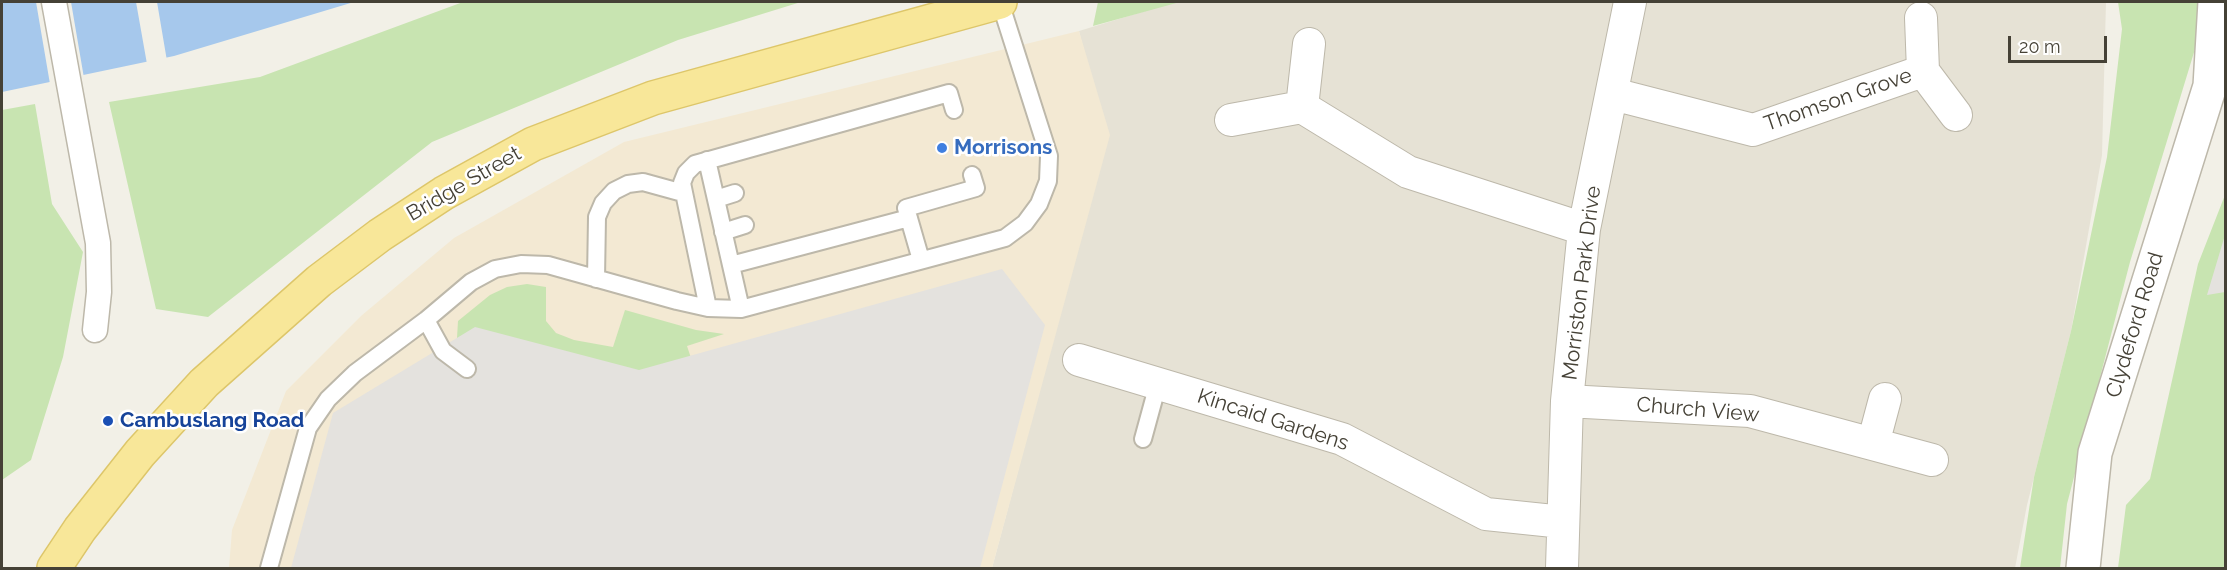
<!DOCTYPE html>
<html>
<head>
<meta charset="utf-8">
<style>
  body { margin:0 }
  #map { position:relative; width:2227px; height:570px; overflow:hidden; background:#f2f0e7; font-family:Raleway,sans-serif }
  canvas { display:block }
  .frame { position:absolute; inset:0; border:3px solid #454136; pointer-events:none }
  .scale { position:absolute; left:2008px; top:36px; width:99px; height:27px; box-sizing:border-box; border:3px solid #454136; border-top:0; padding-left:8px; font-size:18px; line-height:21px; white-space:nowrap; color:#454136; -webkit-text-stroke:4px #fff; paint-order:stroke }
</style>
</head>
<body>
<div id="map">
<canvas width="2227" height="570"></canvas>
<div class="frame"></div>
<div class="scale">20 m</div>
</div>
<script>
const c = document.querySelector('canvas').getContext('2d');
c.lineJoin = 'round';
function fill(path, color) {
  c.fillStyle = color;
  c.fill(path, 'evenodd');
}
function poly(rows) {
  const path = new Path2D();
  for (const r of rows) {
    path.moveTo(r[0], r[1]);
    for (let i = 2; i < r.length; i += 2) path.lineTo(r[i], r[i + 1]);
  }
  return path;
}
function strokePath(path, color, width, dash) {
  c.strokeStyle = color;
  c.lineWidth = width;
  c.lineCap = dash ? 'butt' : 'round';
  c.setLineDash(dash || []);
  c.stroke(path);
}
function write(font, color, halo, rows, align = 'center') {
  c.font = font + ' Raleway,sans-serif';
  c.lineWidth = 5;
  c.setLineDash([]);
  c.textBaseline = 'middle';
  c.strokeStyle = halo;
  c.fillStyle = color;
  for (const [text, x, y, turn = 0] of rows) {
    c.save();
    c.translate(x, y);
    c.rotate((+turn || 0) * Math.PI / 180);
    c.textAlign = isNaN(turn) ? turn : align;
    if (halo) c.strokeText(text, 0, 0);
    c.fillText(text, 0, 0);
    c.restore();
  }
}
fill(poly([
  [1175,2,2106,2,2102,155,2071,331,2027,505,2015,568,992,568,1106,141,1079,31]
]), '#e6e2d5');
fill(poly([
  [1079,31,1110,135,992,568,229,568,232,530,286,391,361,316,454,238,624,142]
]), '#f3e9d3');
fill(poly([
  [463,2,801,2,678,40,432,142,208,317,156,309,109,102,260,77],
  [1098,2,1180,2,1093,26],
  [2118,2,2197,2,2199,36,2130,262,2067,504,2060,568,2020,568,2034,477,2071,331,2107,157,2122,29],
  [35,104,52,204,83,252,63,357,31,460,2,480,2,110],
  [2225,195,2225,568,2118,568,2126,505,2150,479,2198,264],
  [527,284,546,287,546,321,556,333,574,340,613,347,625,310,696,330,724,334,687,346,692,361,647,374,457,338,458,321,490,295,507,287]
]), '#c8e4b1');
fill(poly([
  [2225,235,2225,292,2207,295],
  [1002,269,1045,325,980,568,291,568,333,413,475,327,639,370]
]), '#e4e2de');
fill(poly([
  [2,2,354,2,174,56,2,92]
]), '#a6c8ec');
fill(poly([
  [36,2,71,2,84,78,50,84],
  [136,2,157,2,167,61,147,64]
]), '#f2f0e7');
const service = poly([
  [707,160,741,309],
  [716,199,735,193],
  [723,232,745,225],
  [921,260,906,208,976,188,972,175],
  [731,265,909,218],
  [596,279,597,217,603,203,614,191,628,184,643,182,683,193],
  [708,308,682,183,686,173,695,164,949,93,954,110],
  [426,320,443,351,467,369],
  [1143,439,1158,384],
  [269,568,308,428,328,399,355,373,426,320,471,282,495,269,521,264,548,265,677,301,708,308,741,309,1005,238,1025,223,1039,204,1048,181,1049,156,1000,2]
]);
const pedestrian = poly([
  [54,2,98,243,99,292,95,330]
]);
const minor = poly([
  [1921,18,1923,71,1956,115],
  [1613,94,1753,130,1923,71],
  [1302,107,1408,172,1584,229],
  [1231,120,1302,107,1309,44],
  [1079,360,1342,439,1486,514,1563,522],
  [1567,401,1750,411,1932,460],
  [1873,444,1885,399],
  [1562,568,1567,401,1584,229,1630,2]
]);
const tertiary = poly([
  [2083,568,2095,453,2210,86,2215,2]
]);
const primary = poly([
  [54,568,80,529,140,453,204,383,319,281,380,235,444,193,533,144,653,98,1000,2]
]);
strokePath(service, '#bdb8aa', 20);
strokePath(pedestrian, '#bdb8aa', 27);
strokePath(minor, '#bdb8aa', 34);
strokePath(tertiary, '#bdb8aa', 36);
strokePath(primary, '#ddc66a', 36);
strokePath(service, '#fff', 16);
strokePath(pedestrian, '#fff', 24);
strokePath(minor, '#fff', 32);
strokePath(tertiary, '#fff', 33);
strokePath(primary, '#f8e799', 33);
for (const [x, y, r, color] of [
  [942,148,6,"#3f7fe0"],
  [108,421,6,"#1a4fb4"]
]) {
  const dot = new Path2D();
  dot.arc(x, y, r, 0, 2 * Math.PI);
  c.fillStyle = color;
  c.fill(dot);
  strokePath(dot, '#fff', 2);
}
write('21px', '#454136', '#fff', [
  ["Thomson Grove",1838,100,-19],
  ["Bridge Street",464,184,-30],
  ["Morriston Park Drive",1582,283,-83],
  ["Clydeford Road",2135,325,-73],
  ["Church View",1698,410,5],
  ["Kincaid Gardens",1273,420,18]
]);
write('bold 21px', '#366cbe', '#fff', [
  ["Morrisons",954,148]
], 'left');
write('bold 21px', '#164399', '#fff', [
  ["Cambuslang Road",120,421]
], 'left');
</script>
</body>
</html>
